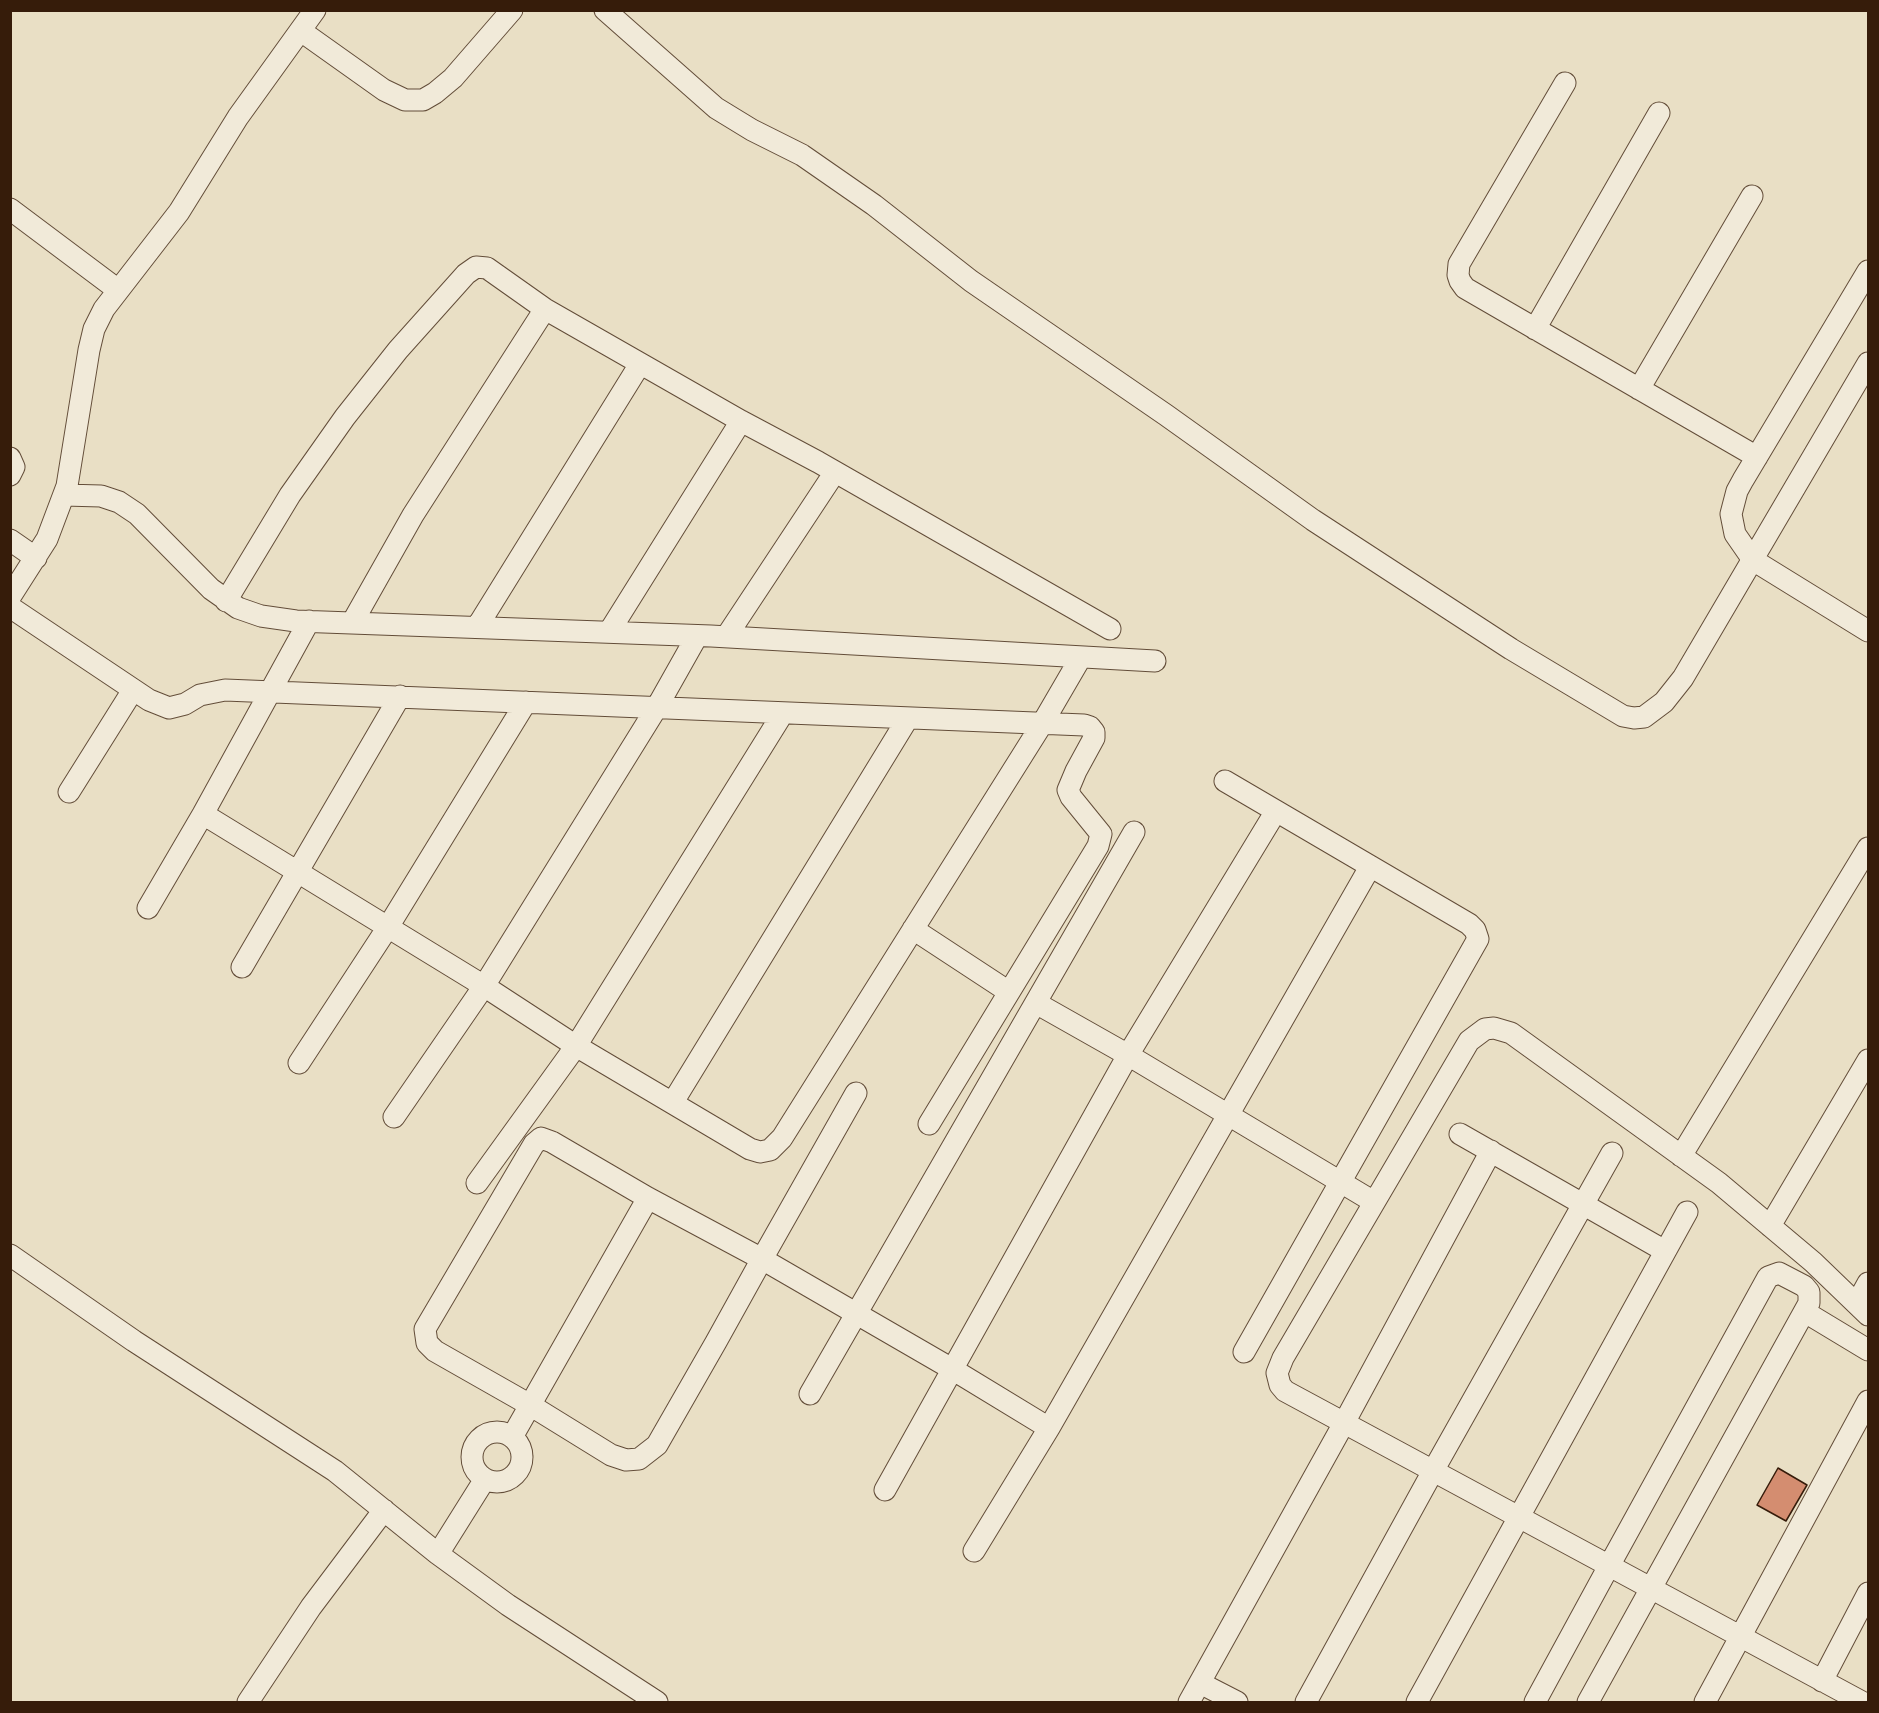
<!DOCTYPE html>
<html>
<head>
<meta charset="utf-8">
<style>
  body { margin:0 }
  #map { position:relative; width:1879px; height:1713px; overflow:hidden; background:#e9dfc5; font-family:"IM FELL French Canon",serif }
  canvas { display:block }
  .frame { position:absolute; inset:0; border:12px solid #361c0a; pointer-events:none }
</style>
</head>
<body>
<div id="map">
<canvas width="1879" height="1713"></canvas>
<div class="frame"></div>
</div>
<script>
const c = document.querySelector('canvas').getContext('2d');
c.lineJoin = 'round';
function fill(path, color) {
  c.fillStyle = color;
  c.fill(path, 'evenodd');
}
function poly(rows) {
  const path = new Path2D();
  for (const r of rows) {
    if (r.length === 3) {
      path.moveTo(r[0] + r[2], r[1]);
      path.arc(r[0], r[1], r[2], 0, 2 * Math.PI);
      continue;
    }
    path.moveTo(r[0], r[1]);
    for (let i = 2; i < r.length; i += 2) path.lineTo(r[i], r[i + 1]);
  }
  return path;
}
function strokePath(path, color, width, dash) {
  c.strokeStyle = color;
  c.lineWidth = width;
  c.lineCap = dash ? 'butt' : 'round';
  c.setLineDash(dash || []);
  c.stroke(path);
}
const building = poly([
  [1778,1468,1807,1485,1786,1521,1757,1505,1778,1468]
]);
fill(building, '#d48d70');
strokePath(building, '#361c0a', 1.5);
const minor = poly([
  [605,10,716,108,752,130,802,155,874,205,971,281,1166,415,1313,520,1511,649,1623,716,1634,718,1644,717,1664,702,1683,678,1868,363],
  [301,31,384,90,405,100,423,100,435,93,453,78,512,10],
  [1565,83,1459,264,1458,275,1460,281,1465,288,1757,457],
  [10,209,118,290],
  [1868,271,1743,480,1737,491,1731,514,1735,534,1753,560,1868,631],
  [1535,329,1659,113],
  [1639,389,1752,196],
  [10,458,14,467,10,475],
  [64,495,101,496,119,502,137,514,211,589,238,608,261,616,296,621,711,636,1155,661],
  [10,540,36,558],
  [10,597,47,539,67,486,89,350,94,329,104,309,179,212,238,117,315,10],
  [226,601,290,495,345,417,398,350,466,274,476,267,487,268,545,309,741,421,818,462,1110,629],
  [10,607,149,700,169,708,185,704,200,695,225,690,1084,725,1090,727,1094,732,1094,738,1076,771,1068,790,1071,797,1101,834,1098,846,929,1124],
  [352,623,413,515,545,309],
  [477,627,640,364],
  [609,632,741,421],
  [726,637,835,472],
  [1225,781,1469,924,1475,930,1478,939,1244,1352],
  [69,792,133,690],
  [203,814,484,986,576,1046,750,1149,760,1152,770,1150,782,1138,1042,724,1081,657],
  [148,908,203,814,309,621],
  [913,929,1009,992],
  [242,967,400,696],
  [1036,1003,1128,1055,1374,1202],
  [299,1063,388,927,526,702],
  [856,1093,762,1259,716,1342,657,1445,639,1459,626,1460,611,1455,530,1405,435,1351,427,1343,425,1329,534,1144,541,1138,552,1142,648,1198,762,1259,952,1369,1049,1428],
  [673,1102,908,718],
  [394,1117,484,986,657,707,697,636],
  [1460,1134,1665,1251],
  [1681,1156,1868,848],
  [477,1183,576,1046,783,713],
  [1770,1226,1868,1060],
  [10,1255,134,1341,335,1471,438,1554,508,1605,657,1702],
  [1857,1303,1868,1283],
  [1805,1312,1868,1350],
  [810,1394,1134,832],
  [497,1457,25],
  [512,1437,648,1198],
  [885,1490,1128,1055,1276,811],
  [974,1551,1049,1428,1370,867],
  [438,1554,485,1479],
  [1822,1681,1868,1593],
  [1200,1683,1237,1702],
  [248,1702,311,1607,384,1510],
  [1189,1702,1344,1423,1491,1151],
  [1306,1702,1433,1471,1612,1153],
  [1417,1702,1687,1212],
  [1535,1702,1609,1566,1768,1277,1779,1273,1804,1286,1809,1292,1809,1303,1588,1702],
  [1705,1702,1868,1401],
  [1862,1702,1285,1391,1280,1385,1277,1373,1283,1358,1469,1041,1485,1029,1494,1028,1511,1033,1719,1183,1813,1262,1868,1315]
]);
strokePath(minor, '#634d39', 23);
strokePath(minor, '#f1ead9', 21);
</script>
</body>
</html>
